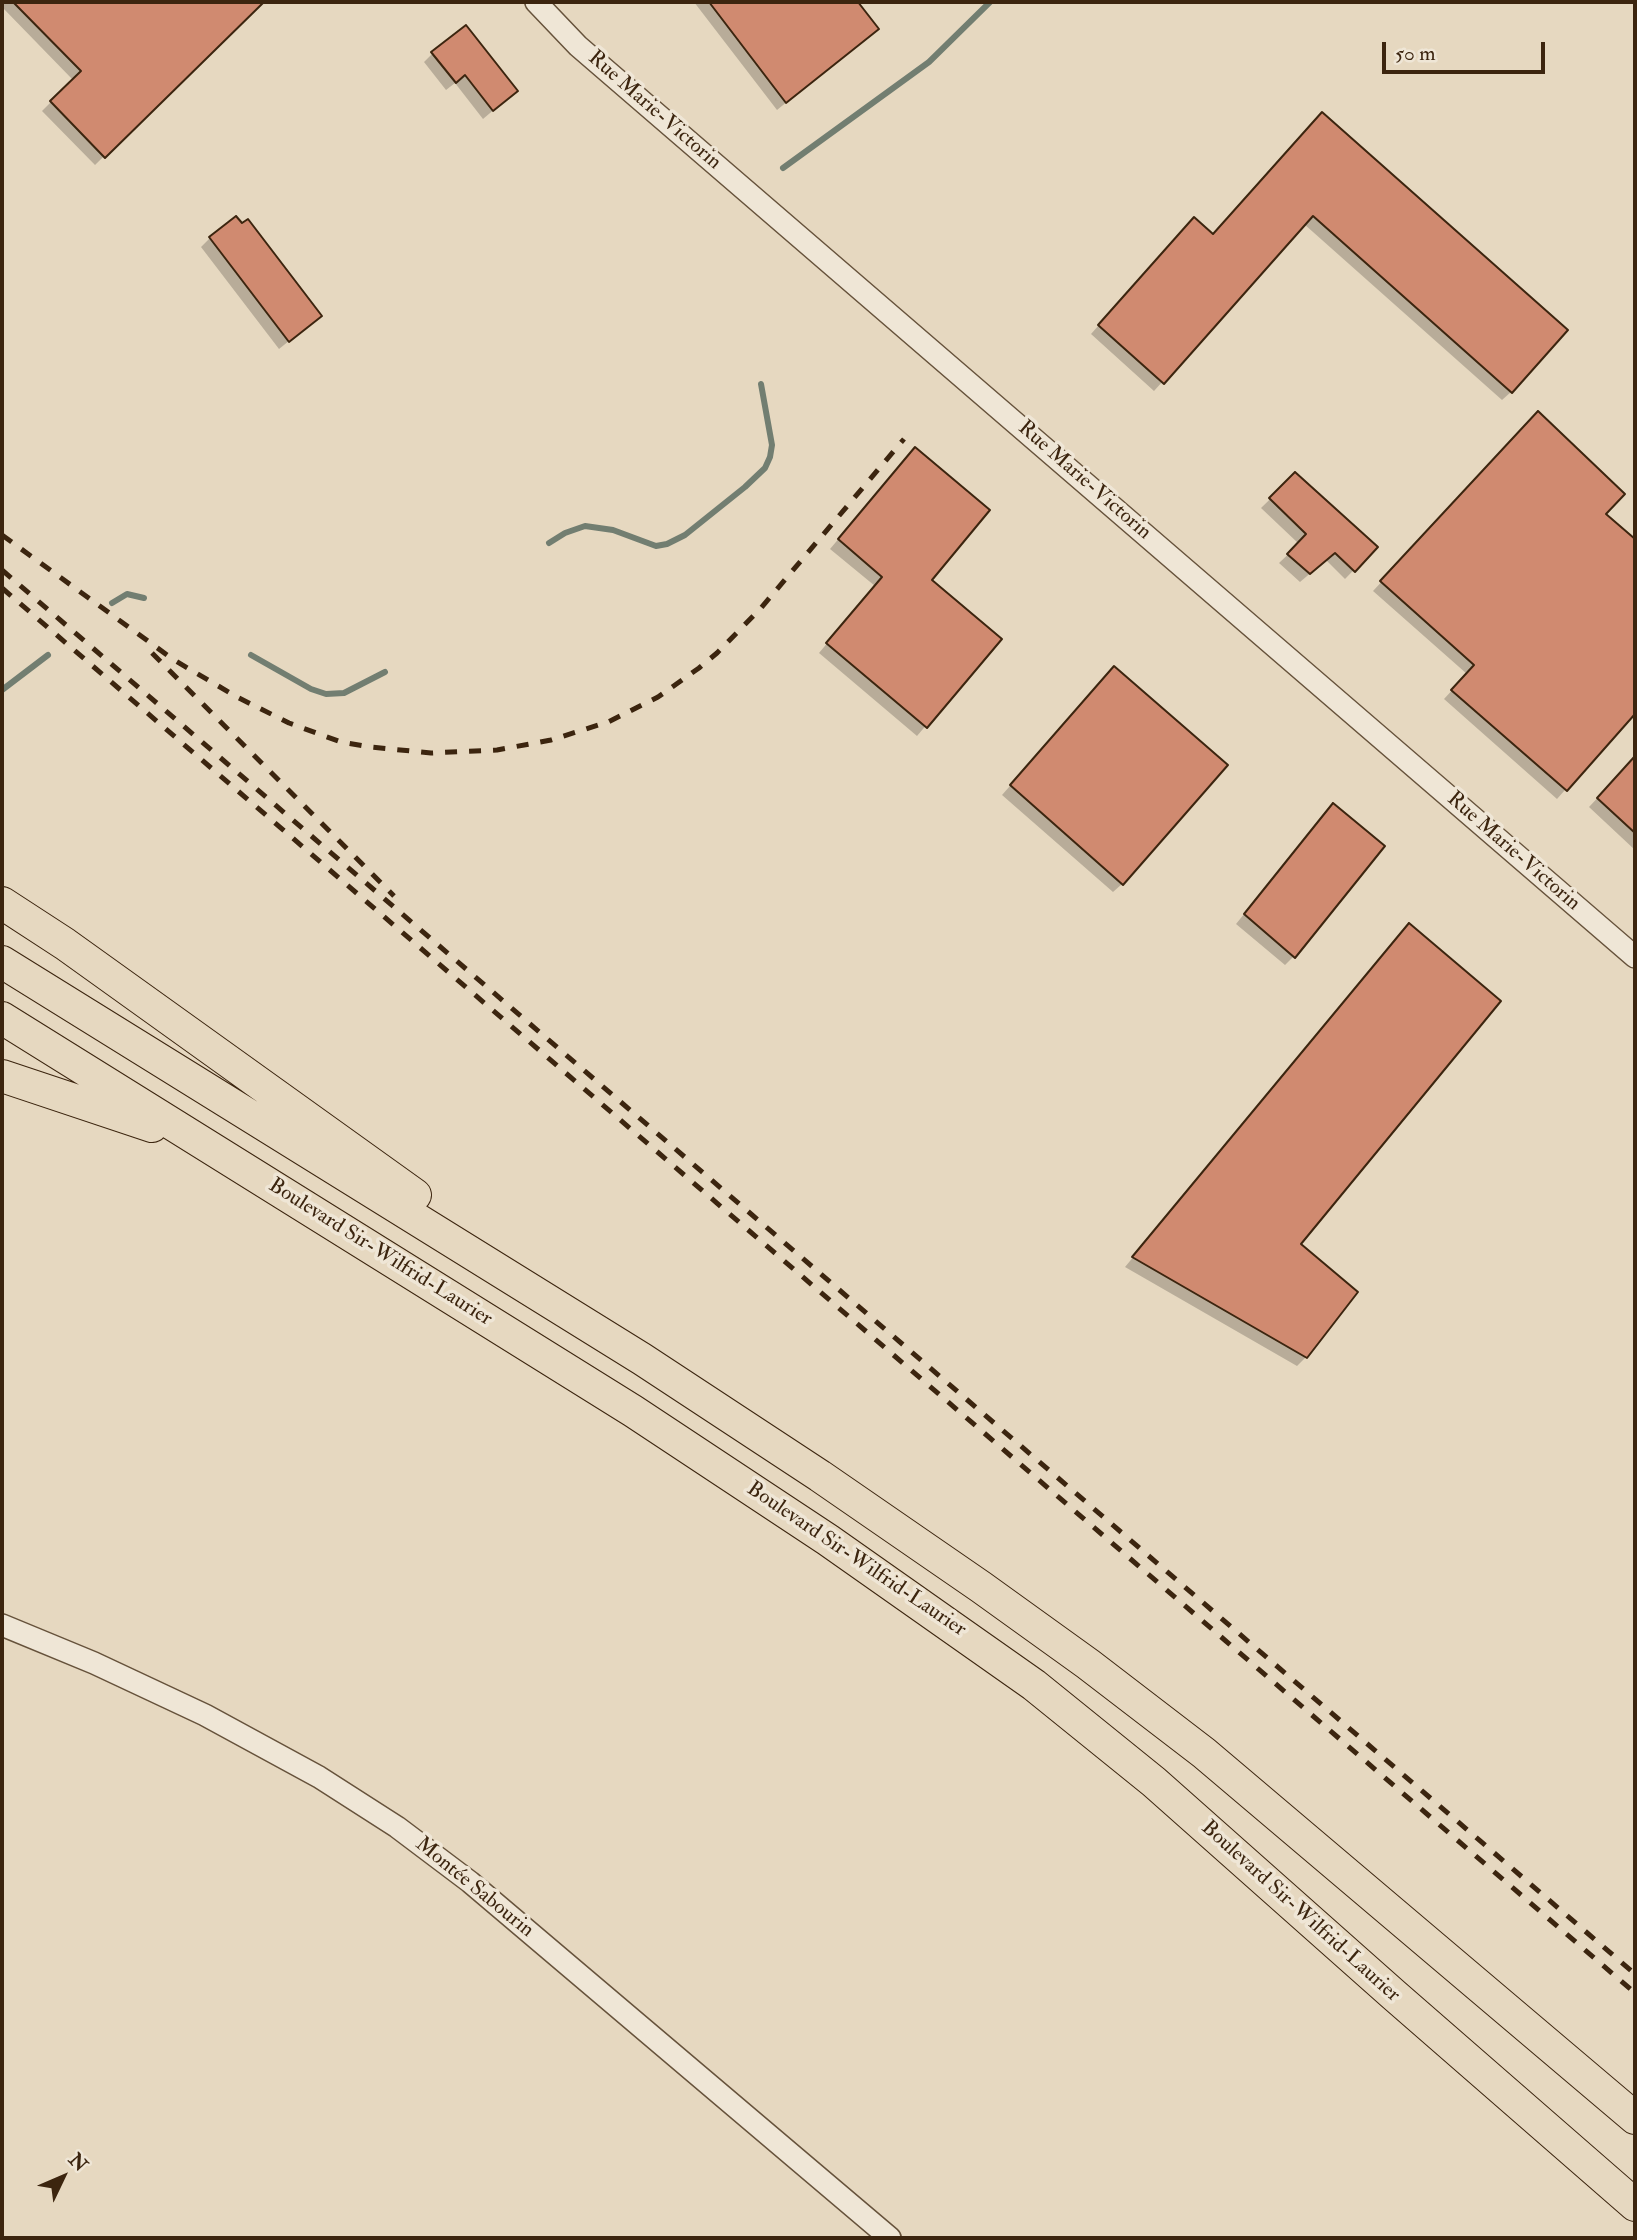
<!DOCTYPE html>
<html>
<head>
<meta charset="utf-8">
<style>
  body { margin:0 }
  #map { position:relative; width:1637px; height:2240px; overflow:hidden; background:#e6d8c0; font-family:"IM FELL Double Pica",serif }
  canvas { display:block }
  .frame { position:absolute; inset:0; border:4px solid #3c250f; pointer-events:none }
  .north { position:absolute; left:28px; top:2142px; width:70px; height:70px; -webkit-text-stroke:5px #efe6d6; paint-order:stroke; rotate:46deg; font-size:19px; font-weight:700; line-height:28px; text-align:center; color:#3c250f }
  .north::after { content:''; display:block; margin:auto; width:24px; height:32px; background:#3c250f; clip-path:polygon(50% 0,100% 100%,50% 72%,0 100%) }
  .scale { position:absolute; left:1382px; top:42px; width:163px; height:32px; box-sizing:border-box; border:4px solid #3c250f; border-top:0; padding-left:9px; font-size:21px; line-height:24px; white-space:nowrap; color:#3c250f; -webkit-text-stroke:5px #efe6d6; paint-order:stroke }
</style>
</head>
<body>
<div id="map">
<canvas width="1637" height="2240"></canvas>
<div class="frame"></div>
<div class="north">N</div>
<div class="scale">50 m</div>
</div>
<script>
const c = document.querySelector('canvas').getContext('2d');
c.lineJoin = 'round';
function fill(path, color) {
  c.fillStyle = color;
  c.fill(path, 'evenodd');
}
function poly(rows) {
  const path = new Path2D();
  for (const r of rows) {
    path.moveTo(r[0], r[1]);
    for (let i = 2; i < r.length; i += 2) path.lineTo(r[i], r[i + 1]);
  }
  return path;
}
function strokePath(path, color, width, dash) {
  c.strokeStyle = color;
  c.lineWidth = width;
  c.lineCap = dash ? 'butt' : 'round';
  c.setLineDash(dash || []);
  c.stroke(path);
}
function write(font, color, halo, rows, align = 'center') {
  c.font = font + ' "IM FELL Double Pica",serif';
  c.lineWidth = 7;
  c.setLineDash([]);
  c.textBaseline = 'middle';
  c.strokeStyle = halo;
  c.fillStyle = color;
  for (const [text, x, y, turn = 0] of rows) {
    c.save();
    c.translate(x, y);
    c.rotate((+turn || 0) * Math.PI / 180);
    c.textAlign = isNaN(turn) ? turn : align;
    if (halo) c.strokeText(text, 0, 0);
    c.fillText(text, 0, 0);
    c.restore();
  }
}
fill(poly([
  [2,2,261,2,95,165,42,111,73,80,2,7],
  [694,2,855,2,876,29,777,110],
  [433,53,516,91,483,119,455,83,446,90,424,62],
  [1322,114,1511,392,1502,400,1304,224,1154,391,1091,334,1185,228,1212,236],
  [210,238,320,316,279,349,201,247],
  [1530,422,1603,514,1635,541,1635,711,1557,799,1444,699,1467,674,1373,591],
  [907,458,930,580,1000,639,917,736,819,653,875,586,830,549],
  [1295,475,1376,547,1345,579,1326,560,1300,582,1279,563,1299,544,1261,508],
  [1106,677,1122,884,1113,892,1002,795],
  [1635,758,1635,850,1589,807],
  [1325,814,1294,956,1285,965,1236,924],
  [1401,934,1298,1244,1306,1357,1297,1366,1125,1267]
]), '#0003');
strokePath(poly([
  [783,168,929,62,990,2],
  [549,543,565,533,585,526,613,530,656,546,667,544,685,535,745,487,765,468,770,457,772,445,761,384],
  [112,603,127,594,144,598],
  [251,655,311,689,326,694,344,693,385,672],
  [2,690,48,655]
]), '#727e71', 6);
const building = poly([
  [13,2,264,2,105,158,50,101,81,71,13,2],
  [709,2,858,2,879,29,786,103,709,2],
  [466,25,518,91,493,111,465,75,456,83,431,52,466,25],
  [1322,112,1568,330,1512,393,1313,216,1164,384,1098,325,1194,217,1213,234,1322,112],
  [236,216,242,223,248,219,322,316,289,342,209,237,236,216],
  [1538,411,1625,494,1606,514,1635,539,1635,714,1567,791,1451,690,1474,665,1380,581,1538,411],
  [915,447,990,510,932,580,1002,639,927,728,826,643,882,577,838,539,915,447],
  [1295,472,1378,547,1355,572,1335,553,1310,574,1287,554,1306,534,1269,498,1295,472],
  [1114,666,1228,765,1123,885,1010,785,1114,666],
  [1635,756,1635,833,1597,798,1635,756],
  [1333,803,1385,846,1295,958,1244,914,1333,803],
  [1409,923,1501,1001,1301,1244,1358,1292,1307,1358,1132,1257,1409,923]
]);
fill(building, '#d08a70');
strokePath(building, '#3c250f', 2);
const tertiary = poly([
  [536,2,578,46,1635,957],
  [2,1625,94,1663,205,1715,319,1777,397,1827,470,1882,890,2238]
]);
const motorway = poly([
  [2,903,65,944,415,1195],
  [2,962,642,1359,820,1476,981,1587,1088,1664,1204,1753,1635,2118],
  [2,1018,633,1411,828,1540,1034,1685,1154,1782,1394,1995,1635,2205],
  [2,1076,152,1126]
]);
strokePath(tertiary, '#66523b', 24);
strokePath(motorway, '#3c250f', 34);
strokePath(tertiary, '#efe6d6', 21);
strokePath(motorway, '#e6d8c0', 32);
strokePath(poly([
  [2,535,174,660,237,697,289,723,341,742,370,747,431,753,497,750,551,740,608,722,658,697,699,668,717,653,761,608,904,439],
  [2,570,1635,1974],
  [2,588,1635,1993],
  [152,653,394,896]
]), '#3c250f', 5, [12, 12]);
write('21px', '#3c250f', '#efe6d6', [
  ["Rue Marie-Victorin",654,111,41],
  ["Rue Marie-Victorin",1084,481,41],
  ["Rue Marie-Victorin",1513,852,41],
  ["Boulevard Sir-Wilfrid-Laurier",380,1253,32],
  ["Boulevard Sir-Wilfrid-Laurier",856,1560,34],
  ["Montée Sabourin",474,1888,39],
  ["Boulevard Sir-Wilfrid-Laurier",1300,1912,42]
]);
</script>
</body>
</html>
